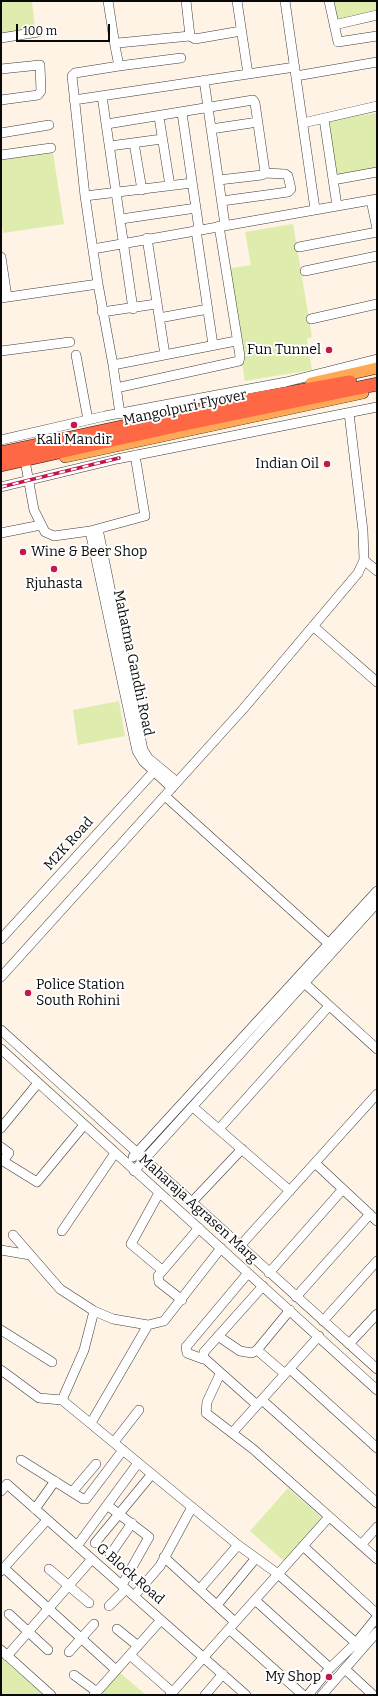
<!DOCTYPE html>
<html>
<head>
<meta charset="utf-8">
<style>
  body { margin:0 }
  #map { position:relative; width:378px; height:1696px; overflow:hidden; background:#fff3e6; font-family:Bitter,serif }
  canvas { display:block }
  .frame { position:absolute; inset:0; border:2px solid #090909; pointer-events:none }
  .scale { position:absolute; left:16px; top:24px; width:94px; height:18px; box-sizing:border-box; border:2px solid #090909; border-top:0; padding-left:5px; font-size:12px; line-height:14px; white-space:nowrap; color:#090909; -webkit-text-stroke:3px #fff; paint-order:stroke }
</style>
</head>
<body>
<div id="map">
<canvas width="378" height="1696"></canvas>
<div class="frame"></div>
<div class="scale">100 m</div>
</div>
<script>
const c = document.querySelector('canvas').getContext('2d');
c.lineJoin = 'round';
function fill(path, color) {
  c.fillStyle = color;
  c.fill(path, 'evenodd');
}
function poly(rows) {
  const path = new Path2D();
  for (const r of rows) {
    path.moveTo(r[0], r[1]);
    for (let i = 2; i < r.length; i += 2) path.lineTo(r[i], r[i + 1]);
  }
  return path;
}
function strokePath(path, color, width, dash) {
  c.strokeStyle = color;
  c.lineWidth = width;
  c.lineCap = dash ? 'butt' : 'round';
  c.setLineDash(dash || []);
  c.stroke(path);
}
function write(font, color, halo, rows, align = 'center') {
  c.font = font + ' Bitter,serif';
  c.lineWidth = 4;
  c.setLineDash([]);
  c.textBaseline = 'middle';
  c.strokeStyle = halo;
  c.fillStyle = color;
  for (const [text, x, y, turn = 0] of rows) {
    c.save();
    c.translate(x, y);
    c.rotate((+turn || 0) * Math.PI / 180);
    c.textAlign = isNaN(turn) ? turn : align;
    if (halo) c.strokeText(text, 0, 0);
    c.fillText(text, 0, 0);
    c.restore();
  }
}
fill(poly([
  [1,1,32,1,35,29,1,33],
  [333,1,377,1,377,12,336,21],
  [377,113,377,169,335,176,326,121],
  [53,153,64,224,3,233,1,217,1,160],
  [293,224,312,337,307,339,312,370,245,381,226,269,251,265,245,232],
  [119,701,125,736,78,745,73,710],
  [288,1488,322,1518,284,1561,250,1531],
  [1,1655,45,1695,1,1695],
  [119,1672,146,1695,99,1695]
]), '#deecad');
const minor = poly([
  [108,1,115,46],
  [237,1,248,74],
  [285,1,315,209],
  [329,1,338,42,377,36],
  [334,25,377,15],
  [190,36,195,39,241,31],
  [1,38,38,32],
  [119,66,181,58],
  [1,69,40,65,41,91,38,95,1,100],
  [296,76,377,62],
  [204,80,225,225],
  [102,96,133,309],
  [74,100,295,67],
  [182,113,199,229],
  [159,117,170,186],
  [324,119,337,206],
  [303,123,377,106],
  [107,124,253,100,255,103,265,172,262,175,219,180],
  [211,129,258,122],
  [1,133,49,125],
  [134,143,142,190],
  [110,146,162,139],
  [1,155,51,148],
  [333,180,377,172],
  [85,196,192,183],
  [371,200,377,229],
  [222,201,288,192,291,189,288,176,285,174,265,173],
  [121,219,196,208],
  [196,230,213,345],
  [147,238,165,355],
  [299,247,377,232],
  [93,249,377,199],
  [1,257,7,297],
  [305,271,377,256],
  [1,298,98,284],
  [102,312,156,304],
  [159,318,208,309],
  [311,319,377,304],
  [1,351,70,342],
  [76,355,88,420],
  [113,365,236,341],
  [116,388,239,361,240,356,219,226],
  [120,414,113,365,98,284,85,196,72,76,75,73,119,66,115,46,118,43,190,36,186,1],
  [1,440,105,416,286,382,377,359],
  [26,466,34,510,45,532,54,536,90,531,145,516,135,455],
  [1,487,117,459,377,407],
  [98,529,143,750,148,758,177,782],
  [90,531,137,751,143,761,172,788],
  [1,533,41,525],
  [364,560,377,571],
  [313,626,377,682],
  [165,796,329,944],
  [1,939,158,767],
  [1,977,244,708,358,573,364,560,363,531,349,413],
  [300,979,377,1049],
  [1,1030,377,1369],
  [1,1049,377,1390],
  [193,1107,290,1191],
  [1,1128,38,1083],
  [219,1129,329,1006],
  [1,1147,9,1153,3,1161,37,1182,84,1125],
  [133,1157,377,891],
  [315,1163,377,1221],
  [134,1171,377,903],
  [159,1193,131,1244,162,1270],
  [191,1203,242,1149],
  [62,1231,115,1153],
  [13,1235,60,1289,94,1311,113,1319,148,1325],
  [240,1246,377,1094],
  [1,1250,30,1255],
  [269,1273,343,1189],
  [296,1297,370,1214],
  [182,1300,159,1282,158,1276,199,1228],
  [323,1321,377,1261],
  [1,1330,52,1362],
  [218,1336,240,1351,252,1353,257,1350,290,1310],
  [349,1344,377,1314],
  [257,1350,285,1374],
  [203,1359,187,1353,186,1347,248,1273],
  [290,1369,377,1448],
  [1,1370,39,1398,62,1400,238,1545,278,1574,356,1643],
  [220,1374,207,1402,206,1413,253,1449,377,1559],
  [62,1400,84,1350,94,1311],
  [262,1400,377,1503],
  [257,1405,203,1357,204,1352,263,1286],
  [91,1423,148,1325,164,1321,221,1248],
  [232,1433,319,1336],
  [114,1442,139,1410],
  [21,1460,83,1499,86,1499,123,1450],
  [1,1491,7,1484,246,1695],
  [73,1491,96,1464],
  [107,1505,149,1537,122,1585],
  [35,1509,55,1481],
  [95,1543,152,1474],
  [361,1545,377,1527],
  [77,1546,138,1463],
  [303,1546,377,1614],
  [110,1555,132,1523],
  [164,1557,235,1622],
  [4,1568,116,1670],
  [49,1569,89,1603],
  [1,1571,47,1520],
  [200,1589,238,1545],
  [134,1596,160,1566,192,1507],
  [255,1600,330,1668],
  [217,1605,256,1558],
  [109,1606,126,1589],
  [9,1614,48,1650],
  [117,1629,138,1646],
  [229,1629,303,1695],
  [1,1650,51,1695],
  [69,1652,94,1624],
  [130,1655,172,1692],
  [7,1656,92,1559],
  [345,1669,373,1695],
  [74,1675,97,1692],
  [94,1695,161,1620],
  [170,1695,329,1517],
  [205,1695,223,1674],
  [308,1695,330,1668,356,1643,377,1617],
  [322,1695,377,1632]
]);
const major = poly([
  [311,383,377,368],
  [65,457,363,393]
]);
const highway = poly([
  [1,453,233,403,350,382],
  [1,465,175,426,377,384]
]);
strokePath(minor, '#3c3c3c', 10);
strokePath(major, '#1a1a1a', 12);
strokePath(highway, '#1a1a1a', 14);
strokePath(minor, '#fff', 9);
strokePath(major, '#ffa956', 11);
strokePath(highway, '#ff6844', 13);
const rail = poly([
  [1,487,119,458]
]);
strokePath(rail, '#c4174d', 3.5);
strokePath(rail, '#fff', 2, [6]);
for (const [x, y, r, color] of [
  [329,350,4,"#c4174d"],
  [74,425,4,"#c4174d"],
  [327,464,4,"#c4174d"],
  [23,552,4,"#c4174d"],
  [54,569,4,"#c4174d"],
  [28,993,4,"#c4174d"],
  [329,1677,4,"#c4174d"]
]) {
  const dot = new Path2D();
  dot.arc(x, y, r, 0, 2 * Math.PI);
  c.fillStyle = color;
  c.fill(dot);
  strokePath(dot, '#fff', 1.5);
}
write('14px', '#090909', '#fff', [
  ["Fun Tunnel",321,350],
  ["Kali Mandir",74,440,"center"],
  ["Indian Oil",319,464],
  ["Wine & Beer Shop",31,552,"left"],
  ["Rjuhasta",54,584,"center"],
  ["Police Station",36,985,"left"],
  ["South Rohini",36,1001,"left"],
  ["My Shop",321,1677]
], 'right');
write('14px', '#090909', '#fff', [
  ["Mangolpuri Flyover",185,408,-12],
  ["Mahatma Gandhi Road",133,663,78],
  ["M2K Road",69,844,-48],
  ["Maharaja Agrasen Marg",198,1209,42],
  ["G Block Road",130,1574,41]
]);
</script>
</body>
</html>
